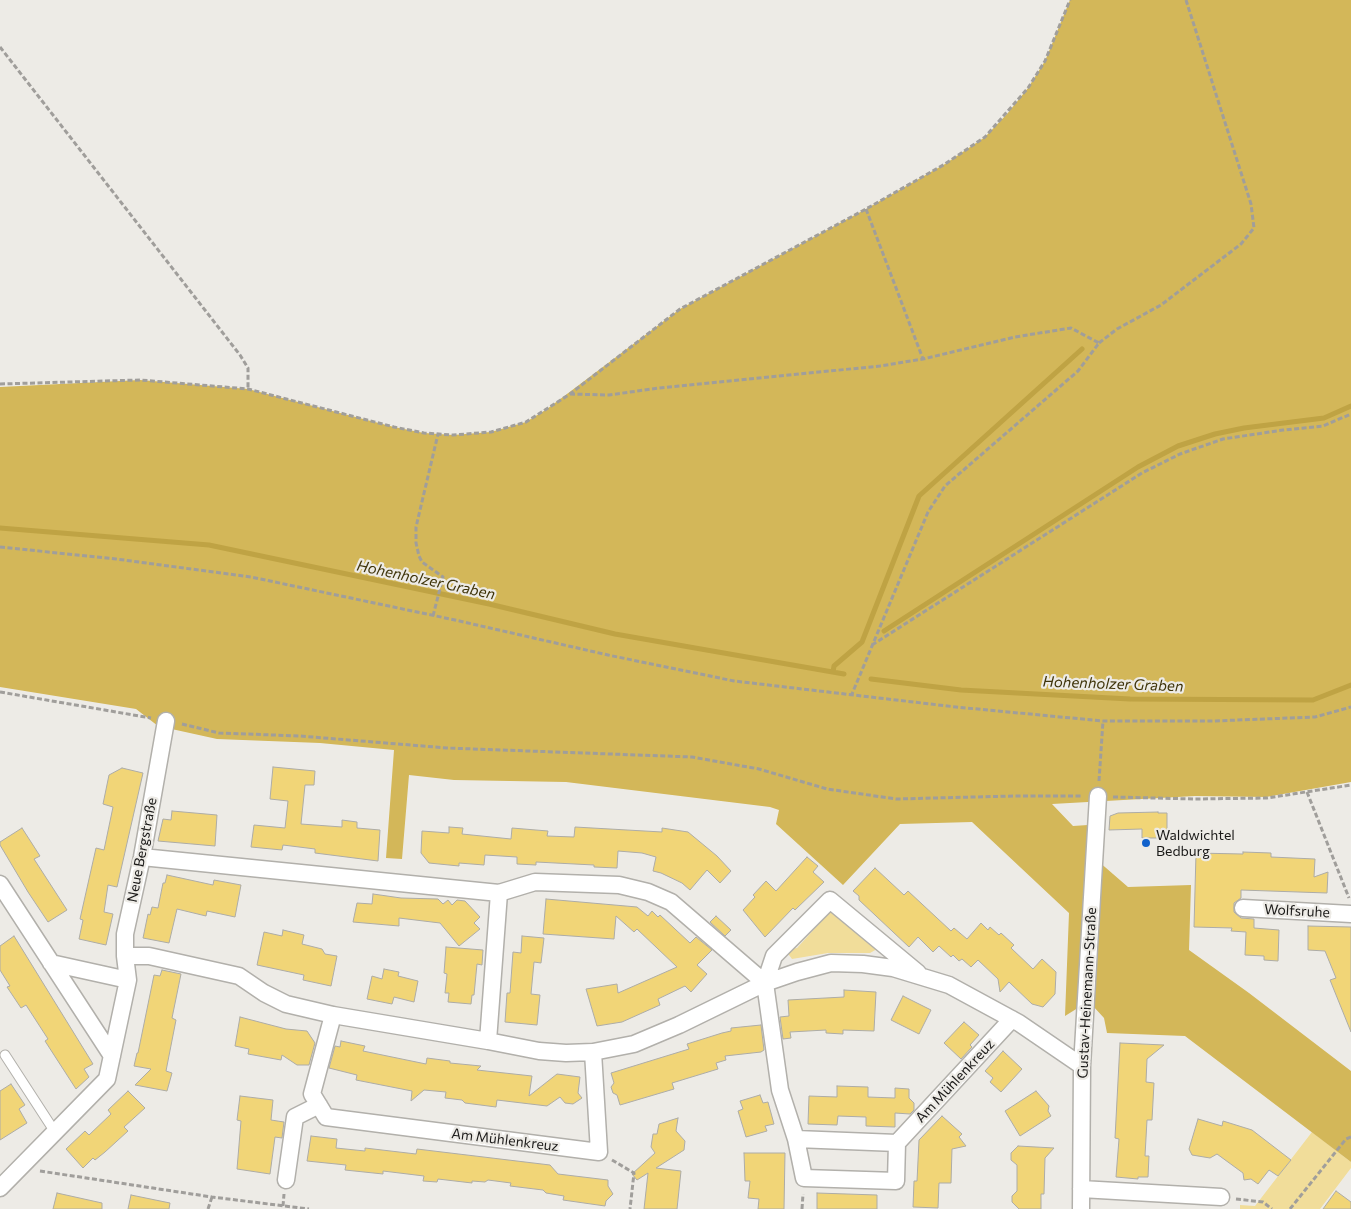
<!DOCTYPE html>
<html>
<head>
<meta charset="utf-8">
<style>
  body { margin:0 }
  canvas { display:block; background:#edebe6 }
</style>
</head>
<body>
<canvas width="1351" height="1209"></canvas>
<script>
const c = document.querySelector('canvas').getContext('2d');
c.lineJoin = 'round';
function fill(path, color) {
  c.fillStyle = color;
  c.fill(path, 'evenodd');
}
function poly(rows) {
  const path = new Path2D();
  for (const r of rows) {
    path.moveTo(r[0], r[1]);
    for (let i = 2; i < r.length; i += 2) path.lineTo(r[i], r[i + 1]);
  }
  return path;
}
function strokePath(path, color, width, dash) {
  c.strokeStyle = color;
  c.lineWidth = width;
  c.lineCap = dash ? 'butt' : 'round';
  c.setLineDash(dash || []);
  c.stroke(path);
}
function write(font, color, halo, rows, align = 'center') {
  c.font = font + ' Commissioner,sans-serif';
  c.lineWidth = 4.5;
  c.setLineDash([]);
  c.textBaseline = 'middle';
  c.strokeStyle = halo;
  c.fillStyle = color;
  for (const [text, x, y, turn = 0] of rows) {
    c.save();
    c.translate(x, y);
    c.rotate((+turn || 0) * Math.PI / 180);
    c.textAlign = isNaN(turn) ? turn : align;
    if (halo) c.strokeText(text, 0, 0);
    c.fillText(text, 0, 0);
    c.restore();
  }
}
fill(poly([
  [830,907,877,949,870,953,828,953,792,959,789,955,789,951,791,949,797,948,827,915,827,910],
  [1312,1132,1351,1162,1351,1168,1320,1209,1240,1209,1240,1205,1255,1206]
]), '#f1dd9a');
fill(poly([
  [1070,0,1351,0,1351,782,1266,797,1195,796,1052,804,1073,826,1088,825,1081,1006,1065,1016,1069,913,972,822,900,824,843,885,776,824,779,810,770,807,566,782,454,780,409,775,402,859,386,858,394,750,320,743,217,739,158,726,136,709,0,687,0,387,140,380,248,389,394,427,424,433,453,435,491,432,526,422,547,409,680,309,866,209,945,164,985,137,1007,114,1028,88,1045,61],
  [1098,861,1128,887,1191,885,1189,950,1249,993,1351,1071,1351,1162,1185,1036,1107,1033,1104,1018,1093,1006]
]), '#d3b759');
strokePath(poly([
  [0,528,209,545,489,604,615,634,844,674],
  [884,631,1138,467,1178,446,1215,434,1244,428,1324,418,1351,406],
  [833,672,834,666,862,642,919,496,1082,349],
  [871,679,961,690,1130,699,1313,700,1351,685]
]), '#bfa344', 5);
const building = poly([
  [273,767,315,771,314,785,305,785,301,824,342,827,342,820,357,822,357,828,380,830,378,861,315,853,315,849,283,845,282,850,251,847,254,825,285,828,288,801,270,799,273,767],
  [122,768,143,773,117,887,108,885,104,912,113,914,106,945,79,939,83,920,80,919,96,848,104,850,113,807,103,804,109,775,122,768],
  [172,811,217,815,215,846,158,841,163,819,171,820,172,811],
  [1158,812,1158,813,1167,813,1167,838,1142,838,1142,829,1109,830,1110,816,1118,813,1158,812],
  [449,827,463,828,462,834,511,839,512,828,548,831,547,836,574,837,575,827,662,832,662,828,688,832,717,856,731,871,720,883,707,870,690,890,682,883,661,873,653,871,656,857,642,853,618,851,617,868,594,867,594,865,536,862,536,865,517,864,517,857,485,855,484,865,459,863,459,866,429,863,421,853,422,831,449,833,449,827],
  [22,828,40,856,34,859,67,910,48,922,28,892,0,845,0,842,22,828],
  [1243,852,1271,853,1271,857,1315,859,1314,877,1328,872,1327,893,1241,890,1241,898,1234,903,1234,912,1241,918,1254,919,1254,928,1279,930,1278,961,1264,960,1264,956,1245,955,1246,932,1231,931,1232,928,1194,927,1196,853,1243,854,1243,852],
  [807,857,818,866,813,872,824,882,795,910,793,908,765,937,743,910,755,897,753,895,766,881,776,891,807,857],
  [875,868,904,895,908,891,951,931,954,928,967,939,981,923,988,930,990,927,999,935,1001,933,1014,945,1011,948,1033,969,1042,959,1056,972,1055,994,1043,1007,1032,1004,1009,982,1000,992,998,979,978,960,971,967,962,959,959,961,953,955,951,957,939,946,933,952,918,937,909,947,859,900,859,896,853,891,875,868],
  [167,875,213,885,214,880,241,885,235,917,207,911,206,916,177,909,169,943,143,938,148,914,150,915,152,907,158,908,163,883,165,883,167,875],
  [373,894,401,898,438,899,443,904,448,900,452,905,457,900,465,901,480,917,474,923,480,929,459,946,440,923,399,918,399,926,353,922,357,903,372,904,373,894],
  [546,899,637,907,648,916,652,911,658,917,660,915,690,943,696,937,712,950,697,965,707,974,691,992,685,986,658,999,660,1005,642,1013,622,1022,597,1026,586,989,617,984,618,993,677,967,637,929,634,932,616,916,614,939,543,934,546,899],
  [716,916,731,930,725,936,710,922,716,916],
  [1308,926,1351,927,1351,1032,1330,980,1336,978,1325,951,1308,950,1308,926],
  [283,930,304,935,302,944,322,949,325,954,337,956,331,986,303,980,304,975,257,965,264,932,282,936,283,930],
  [14,936,93,1064,84,1069,89,1077,76,1089,45,1041,48,1039,26,1005,21,1008,7,987,10,986,0,970,0,946,14,936],
  [522,936,544,938,541,963,534,962,531,994,540,995,537,1025,505,1022,507,993,510,993,513,952,521,953,522,936],
  [446,947,483,950,482,965,477,964,474,995,472,995,471,1004,448,1002,449,993,445,993,447,974,444,973,446,947],
  [384,969,399,972,398,976,418,981,414,1002,394,997,392,1004,367,999,372,976,382,979,384,969],
  [162,970,181,974,172,1018,176,1020,166,1071,172,1073,167,1091,135,1085,151,1069,134,1066,137,1053,138,1053,154,975,160,976,162,970],
  [844,990,876,992,874,1031,843,1030,843,1034,826,1033,826,1030,790,1032,791,1038,783,1039,780,1017,789,1016,788,1000,844,997,844,990],
  [903,996,931,1010,919,1034,891,1020,903,996],
  [240,1017,286,1029,307,1031,315,1043,309,1065,297,1065,282,1055,281,1060,248,1054,249,1049,235,1046,240,1017],
  [964,1022,979,1035,970,1045,972,1047,961,1059,944,1043,964,1022],
  [761,1025,764,1050,761,1052,725,1056,726,1060,716,1063,718,1069,672,1083,674,1089,620,1105,617,1095,613,1093,611,1087,614,1083,611,1073,689,1049,687,1044,722,1033,731,1031,731,1028,761,1025],
  [341,1041,365,1046,363,1051,426,1064,427,1058,450,1061,450,1063,481,1066,477,1070,532,1076,529,1096,557,1074,580,1077,578,1093,582,1098,573,1104,565,1103,560,1097,547,1106,497,1100,496,1107,465,1103,462,1100,445,1098,446,1092,424,1090,411,1101,412,1091,356,1080,357,1075,329,1068,335,1046,340,1047,341,1041],
  [1120,1043,1164,1045,1147,1059,1146,1082,1154,1083,1152,1120,1147,1120,1145,1156,1149,1156,1148,1177,1138,1177,1138,1179,1116,1177,1119,1139,1115,1138,1120,1043],
  [1003,1051,1022,1069,1001,1092,990,1082,993,1078,985,1071,1003,1051],
  [11,1084,25,1105,19,1109,27,1123,0,1140,0,1091,11,1084],
  [837,1086,868,1087,868,1097,895,1098,895,1088,909,1089,909,1098,914,1103,914,1110,910,1114,895,1113,895,1127,866,1126,866,1117,838,1116,837,1125,808,1124,809,1096,837,1097,837,1086],
  [128,1091,145,1108,124,1127,128,1131,105,1152,95,1160,93,1158,83,1168,66,1149,85,1131,89,1135,111,1114,108,1110,128,1091],
  [1036,1091,1049,1106,1048,1111,1051,1116,1020,1136,1005,1111,1036,1091],
  [760,1095,763,1103,768,1102,774,1124,765,1126,767,1131,746,1137,738,1111,743,1109,740,1101,760,1095],
  [240,1096,273,1100,271,1120,284,1122,282,1138,275,1137,270,1174,237,1169,241,1121,237,1120,240,1096],
  [942,1116,962,1134,959,1137,966,1146,952,1149,951,1183,939,1183,938,1208,913,1207,914,1181,917,1181,919,1140,942,1116],
  [678,1118,676,1131,685,1141,684,1150,656,1168,681,1171,677,1209,644,1209,648,1173,637,1180,632,1174,655,1153,651,1147,653,1134,657,1134,659,1124,678,1118],
  [1198,1119,1222,1126,1223,1121,1252,1130,1291,1160,1278,1176,1269,1170,1258,1184,1251,1179,1244,1180,1243,1173,1217,1154,1210,1158,1192,1155,1189,1149,1198,1119],
  [311,1136,337,1139,336,1148,365,1151,365,1148,416,1154,417,1149,550,1165,558,1174,608,1180,608,1186,613,1194,606,1201,605,1206,563,1200,564,1196,546,1193,543,1190,510,1186,511,1183,488,1180,485,1182,472,1181,472,1183,438,1179,437,1182,423,1181,424,1176,383,1171,383,1174,345,1170,346,1165,307,1161,311,1136],
  [1018,1146,1054,1148,1045,1158,1044,1194,1041,1194,1041,1209,1019,1209,1012,1202,1012,1196,1017,1191,1017,1165,1011,1160,1011,1153,1018,1146],
  [744,1153,785,1153,784,1209,758,1209,759,1199,748,1198,750,1181,745,1181,744,1153],
  [1336,1191,1351,1202,1351,1209,1323,1209,1336,1191],
  [57,1193,102,1203,102,1209,53,1209,57,1193],
  [817,1193,877,1195,877,1209,817,1209,817,1193],
  [131,1195,170,1203,169,1209,128,1209,131,1195]
]);
fill(building, '#f1d577');
strokePath(building, '#adaca7', 1);
const lane = poly([
  [5,1055,55,1132]
]);
const street = poly([
  [142,857,499,893],
  [0,884,112,1056],
  [1243,908,1351,914],
  [125,956,149,956,239,976,264,993,286,1004,333,1015,488,1041],
  [51,963,128,980],
  [765,983,774,956,830,900,918,973],
  [333,1015,312,1094,326,1117,599,1152,593,1052,566,1053,539,1051,488,1041,499,893,535,882,619,885,648,892,671,902,765,983,797,972,831,963,863,964,893,968,949,985,1019,1023,1082,1066],
  [593,1052,634,1044,679,1025,765,983,780,1090,796,1139,804,1178,896,1181,897,1143,796,1139],
  [897,1143,1012,1019],
  [286,1180,295,1117,319,1105],
  [0,1188,107,1079,128,980,125,956,125,934,142,857,166,721],
  [1081,1189,1221,1197],
  [1081,1209,1082,1066,1098,796]
]);
strokePath(lane, '#b2b0ab', 11);
strokePath(street, '#b2b0ab', 19);
strokePath(poly([
  [0,47,240,355,248,368,248,389],
  [866,209,923,359],
  [1099,343,1117,329,1161,305,1241,244,1254,228,1251,204,1186,0],
  [0,384,140,380,248,389,394,427,424,433,453,435,491,432,526,422,570,394,680,309,866,209,945,164,985,137,1028,88,1045,61,1070,0],
  [570,394,609,395,659,388,880,366,923,359,1015,337,1071,328,1099,343,1078,371,945,486,928,512,852,694],
  [0,547,116,559,251,577,455,620,608,655,734,681,956,707,1103,721,1213,721,1315,717,1351,707],
  [433,616,443,577,422,562,419,556,416,543,416,527,438,434],
  [872,645,1142,473,1180,454,1223,439,1283,430,1323,426,1351,414],
  [0,692,151,718],
  [182,724,219,733,300,736,447,748,692,757,759,769,827,789,896,799,1014,796,1081,796],
  [1099,781,1103,721],
  [1307,792,1349,898],
  [1113,797,1194,799,1267,798,1351,785],
  [612,1160,634,1173,630,1209],
  [40,1171,212,1197,309,1209],
  [1236,1199,1263,1202,1272,1209],
  [283,1206,284,1194],
  [208,1209,212,1197],
  [802,1209,803,1194],
  [1290,1209,1346,1139,1351,1137]
]), '#a09e9b', 3, [5, 2.5]);
strokePath(lane, '#fff', 9);
strokePath(street, '#fff', 16);
for (const [x, y, r, color] of [
  [1146,843,5,"#1161cb"]
]) {
  const dot = new Path2D();
  dot.arc(x, y, r, 0, 2 * Math.PI);
  c.fillStyle = color;
  c.fill(dot);
  strokePath(dot, '#edebe6', 2);
}
write('14px', '#1a1918', '#edebe6', [
  ["Waldwichtel",1156,835],
  ["Bedburg",1156,851]
], 'left');
write('14px', '#1a1918', '#edebe6', [
  ["Neue Bergstraße",142,850,-79],
  ["Wolfsruhe",1297,911,3],
  ["Gustav-Heinemann-Straße",1087,993,-87],
  ["Am Mühlenkreuz",955,1081,-47],
  ["Am Mühlenkreuz",505,1140,7]
]);
write('italic 15px', '#3f340a', '#edebe6', [
  ["Hohenholzer Graben",426,580,12],
  ["Hohenholzer Graben",1113,684,2]
]);
</script>
</body>
</html>
